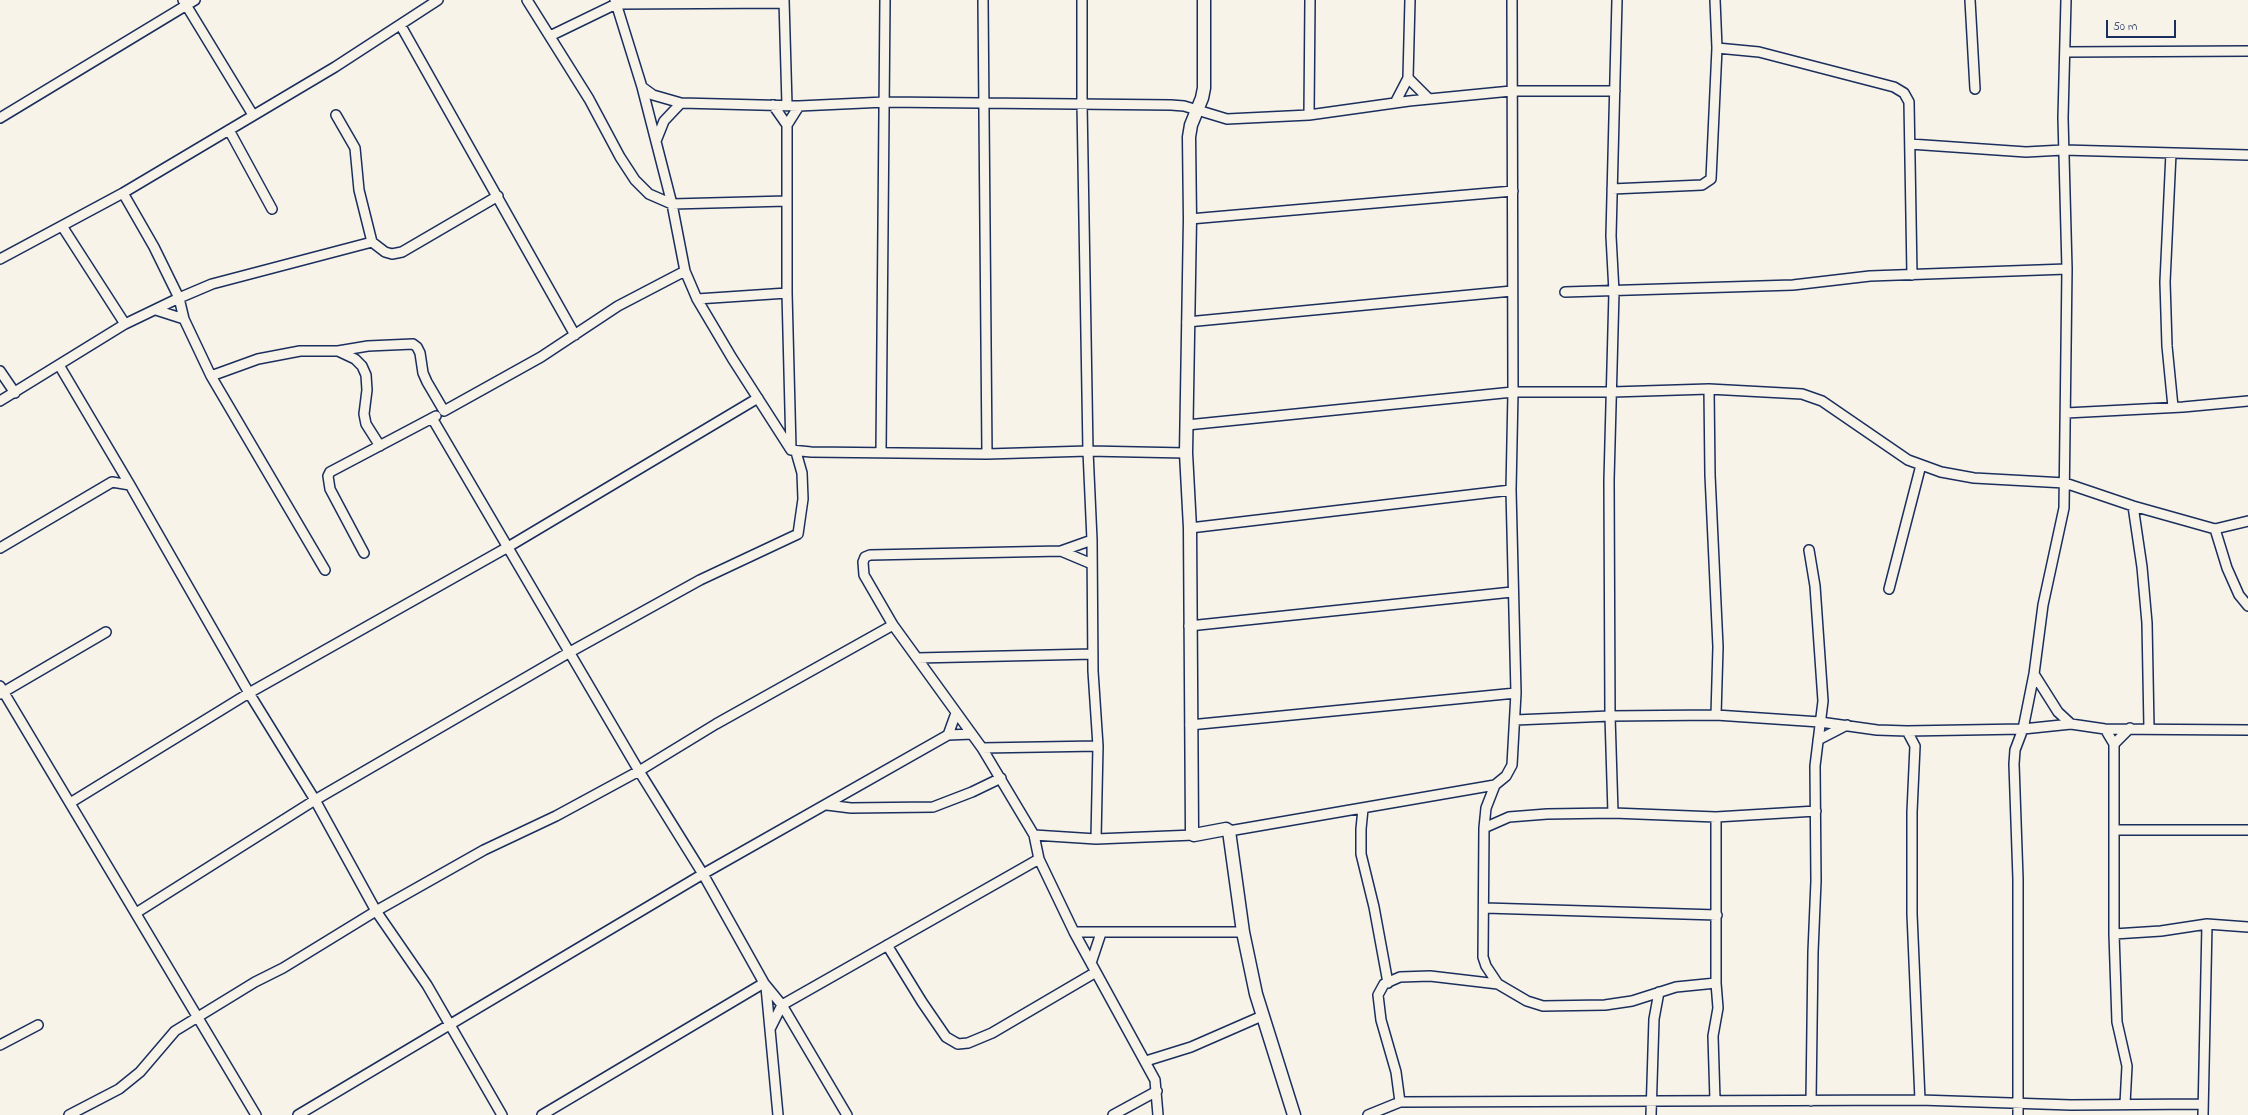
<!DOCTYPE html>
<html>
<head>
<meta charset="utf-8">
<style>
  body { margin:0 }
  #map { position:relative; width:2248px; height:1115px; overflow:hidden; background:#f7f3e8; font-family:"Indie Flower",sans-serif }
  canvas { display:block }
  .scale { position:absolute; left:2106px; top:20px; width:70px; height:18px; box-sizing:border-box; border:2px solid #1b2f5e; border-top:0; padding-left:5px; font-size:12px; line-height:14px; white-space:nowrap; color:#1b2f5e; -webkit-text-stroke:3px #f7f3e8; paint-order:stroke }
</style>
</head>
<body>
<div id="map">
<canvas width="2248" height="1115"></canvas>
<div class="scale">50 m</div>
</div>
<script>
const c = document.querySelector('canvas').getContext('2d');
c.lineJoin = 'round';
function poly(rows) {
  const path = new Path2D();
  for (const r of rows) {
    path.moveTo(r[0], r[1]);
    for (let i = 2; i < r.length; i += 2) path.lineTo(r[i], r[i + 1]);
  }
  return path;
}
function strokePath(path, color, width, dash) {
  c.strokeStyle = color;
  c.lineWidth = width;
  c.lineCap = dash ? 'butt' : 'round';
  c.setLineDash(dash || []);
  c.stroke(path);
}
const minor = poly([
  [183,0,253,115],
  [527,0,589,99,620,157,635,180,649,194,672,204,787,201],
  [615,0,642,87,672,204,685,271,697,299,732,358,791,450,811,452,987,454,1088,451,1186,453],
  [784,0,787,105],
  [983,0,987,454],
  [1082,0,1082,103,1088,451,1092,540,1093,671,1098,746,1096,839],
  [1970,0,1975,89],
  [401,26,575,335],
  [550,36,616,4,784,3],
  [1717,48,1759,52,1894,87,1904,93,1909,102,1912,275],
  [2066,52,2248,51],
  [1408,78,1429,99],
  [642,87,653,95,681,103,799,106,885,102,1171,105,1184,106,1227,119,1309,115,1409,101,1511,91,1615,91],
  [1395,103,1408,78,1410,0],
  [773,105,787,125,787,293,791,449],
  [336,115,355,148,359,190,372,242,385,252,392,254,402,252,498,196],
  [1309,115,1310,0],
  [0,118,195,0],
  [787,125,799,106],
  [229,130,272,209],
  [656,141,664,121,681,103],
  [1910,144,2026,152,2063,150,2248,155],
  [2171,153,2165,282,2167,346,2173,407],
  [1612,189,1702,185,1711,179,1717,48,1715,0],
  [123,193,154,247,179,298,184,319,211,376,325,570],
  [1190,219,1513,191],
  [62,226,125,324],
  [0,259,123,193,335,67,438,0],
  [1565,292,1793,285,1870,276,2067,269],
  [697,299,787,293],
  [156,310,184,319],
  [1187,322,1512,291],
  [338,351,355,359,362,366,366,375,367,390,364,414,366,424,380,446],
  [59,365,130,485,249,693,315,800,376,911,427,985,502,1115],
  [0,371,15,393],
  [211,376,258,359,300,351,338,351,368,346,413,344,417,347,420,353,423,373,427,382,444,411,541,357,618,306,685,271],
  [1709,389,1710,475,1718,647,1716,715],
  [0,401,125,324,179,298,212,284,372,242],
  [2066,413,2183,407,2248,401],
  [432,418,639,771,703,874,764,983,782,1005,847,1115],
  [1187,425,1513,392,1612,392,1709,389,1802,394,1822,401,1908,460,1941,472,1974,478,2065,483,2133,506,2215,529,2227,568,2239,595,2248,606],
  [881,452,885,0],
  [2133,506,2142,567,2147,623,2149,728],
  [1190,528,1511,490],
  [2215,529,2248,521],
  [1092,540,1061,551,870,555,865,557,863,562,864,575,893,625,982,748,1034,835,1039,859,1074,932,1155,1080,1158,1115],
  [0,548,112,482,130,485],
  [1809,550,1815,586,1823,701,1815,766,1816,881,1813,952,1811,1101],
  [1061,551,1092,564],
  [364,553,330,489,328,476,330,472,436,416],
  [1889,589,1921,465],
  [1189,626,1512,592],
  [917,658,1093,654],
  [2034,674,2058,712,2071,724],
  [0,686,256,1115],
  [0,694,106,632],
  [1515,720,1610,716,1716,715,1820,722,1877,730,1907,731,2023,729,2071,724,2105,729,2248,730],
  [1190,725,1516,693],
  [2105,729,2114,744,2114,934,2117,1022,2127,1066,2125,1104],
  [1907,731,1915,746,1912,812,1912,914,1920,1100],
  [948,735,956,713],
  [1818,740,1847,725],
  [2114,744,2130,728],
  [982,748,1098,746],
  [1495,785,1486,808,1484,828,1483,957,1486,966,1498,984,1527,1001,1543,1006,1605,1005,1632,1001,1676,987,1716,983],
  [70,803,249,693,508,547,758,398],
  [827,805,851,808,933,807,972,792,1001,778],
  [1363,809,1361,829,1361,854,1374,907,1388,983],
  [1613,813,1610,716,1609,480,1614,292,1611,236,1617,0],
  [1484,828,1509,817,1547,814,1613,813,1716,817,1816,811],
  [2115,830,2248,830],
  [1229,831,1495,785,1506,776,1512,765,1516,693,1511,490,1513,392,1512,0],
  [1034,835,1096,839,1194,835],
  [1485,908,1717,915],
  [136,913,315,800,570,652,700,580,798,534,803,499,802,473,796,452],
  [1074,932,1243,932],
  [2114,934,2161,931,2207,924,2248,927],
  [887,945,922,1002,946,1037,958,1044,968,1043,992,1033,1096,972],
  [1091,963,1101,933],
  [766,987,778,1115],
  [771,1027,782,1005,1039,859],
  [0,1045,38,1025],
  [1146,1061,1191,1047,1262,1016],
  [1715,1100,1713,1036,1718,1008,1716,983,1716,817],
  [1400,1102,1396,1072,1381,1020,1378,995,1384,984,1400,977,1430,976,1498,984],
  [69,1115,119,1089,140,1072,175,1031,255,982,283,968,376,911,484,850,556,816,639,771,716,724,893,625],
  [298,1115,703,874,948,735,972,734],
  [542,1115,764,983],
  [1113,1115,1157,1091],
  [1368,1115,1400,1102,1920,1100,2071,1105,2202,1104],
  [1651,1115,1654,1019,1659,992],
  [2018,1115,2018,879,2014,764,2015,750,2023,729,2034,674,2043,605,2064,508,2067,269,2063,118,2066,0],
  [2203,1115,2207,924]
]);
const tertiary = poly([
  [1204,0,1204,88,1202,98,1191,125,1189,137,1190,219,1186,453,1190,528,1192,830,1194,835,1226,829,1229,831,1243,932,1256,994,1294,1115]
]);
strokePath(minor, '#1b2f5e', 12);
strokePath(tertiary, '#1b2f5e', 15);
strokePath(minor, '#f7f3e8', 9);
strokePath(tertiary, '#f7f3e8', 12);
</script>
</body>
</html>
